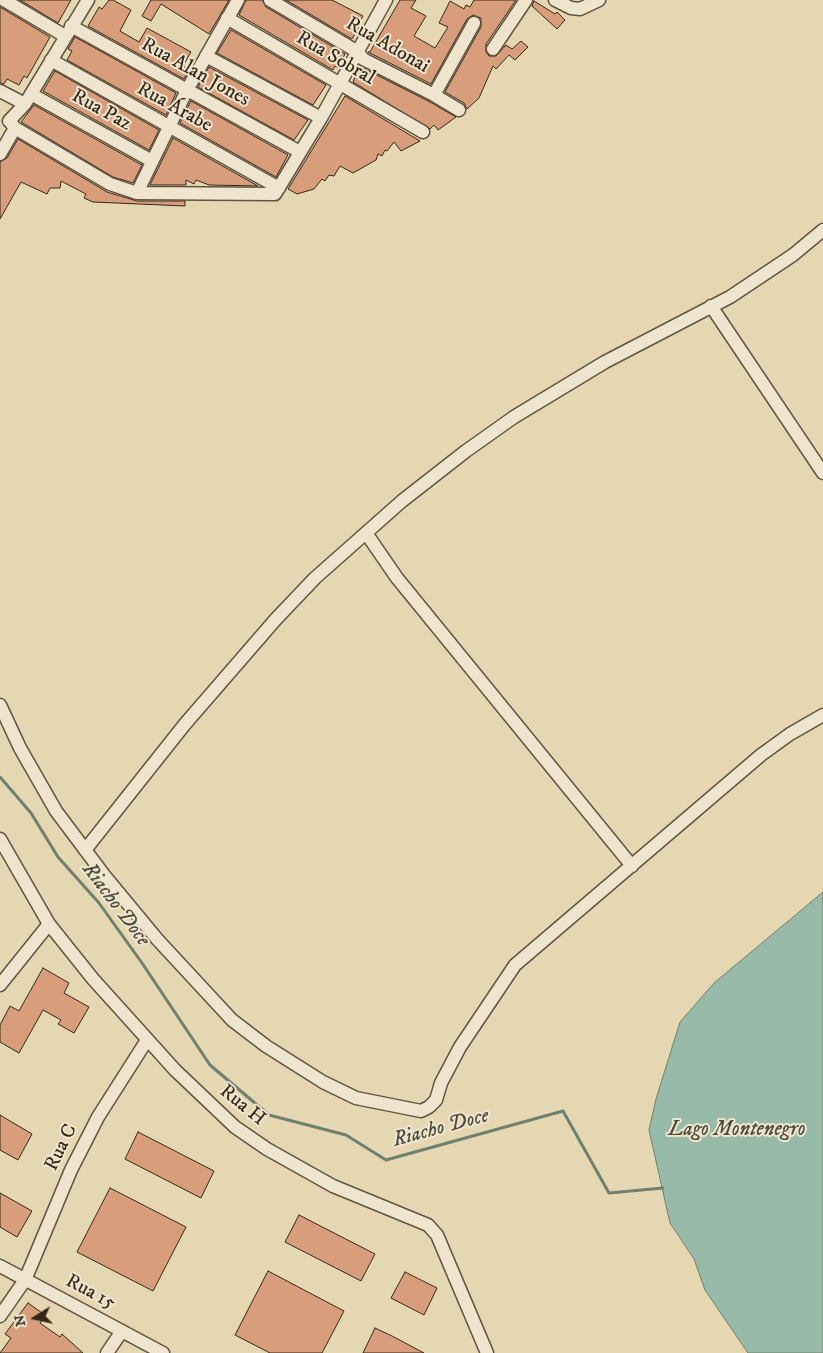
<!DOCTYPE html>
<html>
<head>
<meta charset="utf-8">
<style>
  body { margin:0 }
  #map { position:relative; width:823px; height:1353px; overflow:hidden; background:#e6d7b3; font-family:"IM FELL DW Pica",serif }
  canvas { display:block }
  .north { position:absolute; left:10px; top:1293px; width:50px; height:50px; -webkit-text-stroke:4px #efe5ce; paint-order:stroke; rotate:260deg; font-size:14px; font-weight:700; line-height:20px; text-align:center; color:#352819 }
  .north::after { content:''; display:block; margin:auto; width:18px; height:22px; background:#352819; clip-path:polygon(50% 0,100% 100%,50% 72%,0 100%) }
</style>
</head>
<body>
<div id="map">
<canvas width="823" height="1353"></canvas>
<div class="north">N</div>
</div>
<script>
const c = document.querySelector('canvas').getContext('2d');
c.lineJoin = 'round';
function fill(path, color) {
  c.fillStyle = color;
  c.fill(path, 'evenodd');
}
function poly(rows) {
  const path = new Path2D();
  for (const r of rows) {
    path.moveTo(r[0], r[1]);
    for (let i = 2; i < r.length; i += 2) path.lineTo(r[i], r[i + 1]);
  }
  return path;
}
function strokePath(path, color, width, dash) {
  c.strokeStyle = color;
  c.lineWidth = width;
  c.lineCap = dash ? 'butt' : 'round';
  c.setLineDash(dash || []);
  c.stroke(path);
}
function write(font, color, halo, rows, align = 'center') {
  c.font = font + ' "IM FELL DW Pica",serif';
  c.lineWidth = 4;
  c.setLineDash([]);
  c.textBaseline = 'middle';
  c.strokeStyle = halo;
  c.fillStyle = color;
  for (const [text, x, y, turn = 0] of rows) {
    c.save();
    c.translate(x, y);
    c.rotate((+turn || 0) * Math.PI / 180);
    c.textAlign = isNaN(turn) ? turn : align;
    if (halo) c.strokeText(text, 0, 0);
    c.fillText(text, 0, 0);
    c.restore();
  }
}
const water = poly([
  [823,892,823,1353,748,1353,705,1290,694,1259,670,1223,649,1130,656,1099,680,1022,714,983,823,892]
]);
fill(water, '#97baa9');
strokePath(water, '#70806f', 1);
strokePath(poly([
  [0,777,31,813,58,857,99,903,142,963,210,1065,269,1115,346,1135,386,1160,563,1111,609,1193,663,1188]
]), '#70806f', 3);
const building = poly([
  [20,0,71,0,58,23,20,0],
  [109,0,113,0,131,10,120,31,139,42,147,28,191,52,183,66,189,69,184,79,88,26,99,7,102,9,109,0],
  [151,0,229,0,209,34,161,4,151,21,142,16,151,0],
  [246,0,262,0,266,7,345,54,338,68,335,66,333,70,239,15,246,0],
  [286,0,332,0,363,16,359,22,361,24,352,39,286,0],
  [400,0,416,0,411,8,426,16,414,36,435,48,448,27,439,23,450,1,464,9,466,5,470,7,474,0,516,0,486,44,486,52,489,56,496,56,506,45,512,49,521,41,528,47,515,60,509,55,496,69,493,66,479,98,467,109,464,103,445,92,481,27,481,18,473,15,467,19,431,84,368,52,370,52,400,0],
  [534,1,555,14,557,12,565,20,557,29,532,6,534,1],
  [0,7,50,37,27,78,24,76,19,85,7,79,4,84,0,83,0,7],
  [231,30,326,85,313,105,217,53,231,30],
  [75,37,176,93,166,115,67,60,72,51,68,49,75,37],
  [359,66,430,102,456,117,438,130,434,125,430,129,353,82,359,66],
  [209,67,308,120,294,140,198,87,209,67],
  [55,71,159,130,149,150,43,91,55,71],
  [345,96,420,141,401,151,394,142,387,151,385,150,382,156,378,154,376,160,353,173,340,166,334,176,329,175,325,181,322,179,314,189,297,194,288,189,345,96],
  [191,101,288,155,276,177,180,123,191,101],
  [34,105,142,165,133,183,113,177,21,122,34,105],
  [173,138,258,186,209,185,196,180,194,184,186,180,186,185,150,185,173,138],
  [18,139,107,192,137,201,185,201,185,206,93,202,84,198,86,194,61,181,60,188,50,188,47,194,21,182,0,219,0,162,7,158,18,139],
  [43,968,69,983,64,993,89,1007,74,1033,58,1024,61,1020,43,1010,19,1053,0,1042,0,1025,10,1006,19,1011,43,968],
  [0,1115,32,1134,18,1160,0,1150,0,1115],
  [138,1132,214,1171,201,1198,125,1159,138,1132],
  [110,1188,186,1227,153,1291,77,1252,110,1188],
  [0,1193,32,1211,17,1237,0,1227,0,1193],
  [299,1215,375,1254,361,1281,285,1242,299,1215],
  [268,1271,344,1311,322,1353,270,1353,235,1335,268,1271],
  [405,1272,437,1288,424,1315,391,1298,405,1272],
  [28,1303,45,1315,40,1323,60,1337,62,1334,83,1353,0,1353,11,1338,5,1334,28,1303],
  [375,1328,392,1336,424,1353,363,1353,375,1328]
]);
fill(building, '#d89d7b');
strokePath(building, '#352819', 1);
const minor = poly([
  [4,0,65,36],
  [270,0,358,52,363,59,434,95,459,110],
  [555,0,571,8,580,9,599,0],
  [227,18,423,132],
  [71,26,300,152],
  [493,49,526,0],
  [206,56,321,118],
  [51,60,279,188],
  [0,91,25,104],
  [31,94,152,161],
  [434,95,474,23],
  [9,121,25,104,88,0],
  [15,128,110,184,137,193,275,194,321,118,386,0],
  [0,154,15,128,11,123],
  [137,193,187,90,238,0],
  [711,306,823,473],
  [366,533,397,578,632,866],
  [0,705,20,748,56,811,104,875,157,939,232,1020,266,1046,323,1082,356,1098,421,1111,429,1107,436,1100,441,1083,460,1047,515,965,761,755,790,734,823,715],
  [0,839,49,924,93,979,175,1070,235,1127,267,1149,333,1186,428,1225,437,1235,487,1353],
  [85,850,185,724,276,619,315,578,402,501,466,451,514,417,605,362,730,297,793,255,823,230],
  [0,985,49,924],
  [0,1266,163,1353],
  [0,1316,25,1280,71,1170,98,1117,147,1040],
  [107,1353,122,1331]
]);
strokePath(minor, '#615440', 15);
strokePath(minor, '#efe5ce', 12);
write('20px', '#352819', '#efe5ce', [
  ["Rua Adonai",387,46,30],
  ["Rua Sobral",335,59,30],
  ["Rua Alan Jones",195,73,29],
  ["Rua Árabe",174,108,29],
  ["Rua Paz",101,111,29],
  ["Rua H",242,1106,39],
  ["Rua C",62,1148,-64],
  ["Rua 15",90,1293,28]
]);
write('italic 21px', '#4e4c3d', '#efe5ce', [
  ["Riacho Doce",115,905,53],
  ["Riacho Doce",441,1129,-15],
  ["Lago Montenegro",737,1131]
]);
</script>
</body>
</html>
